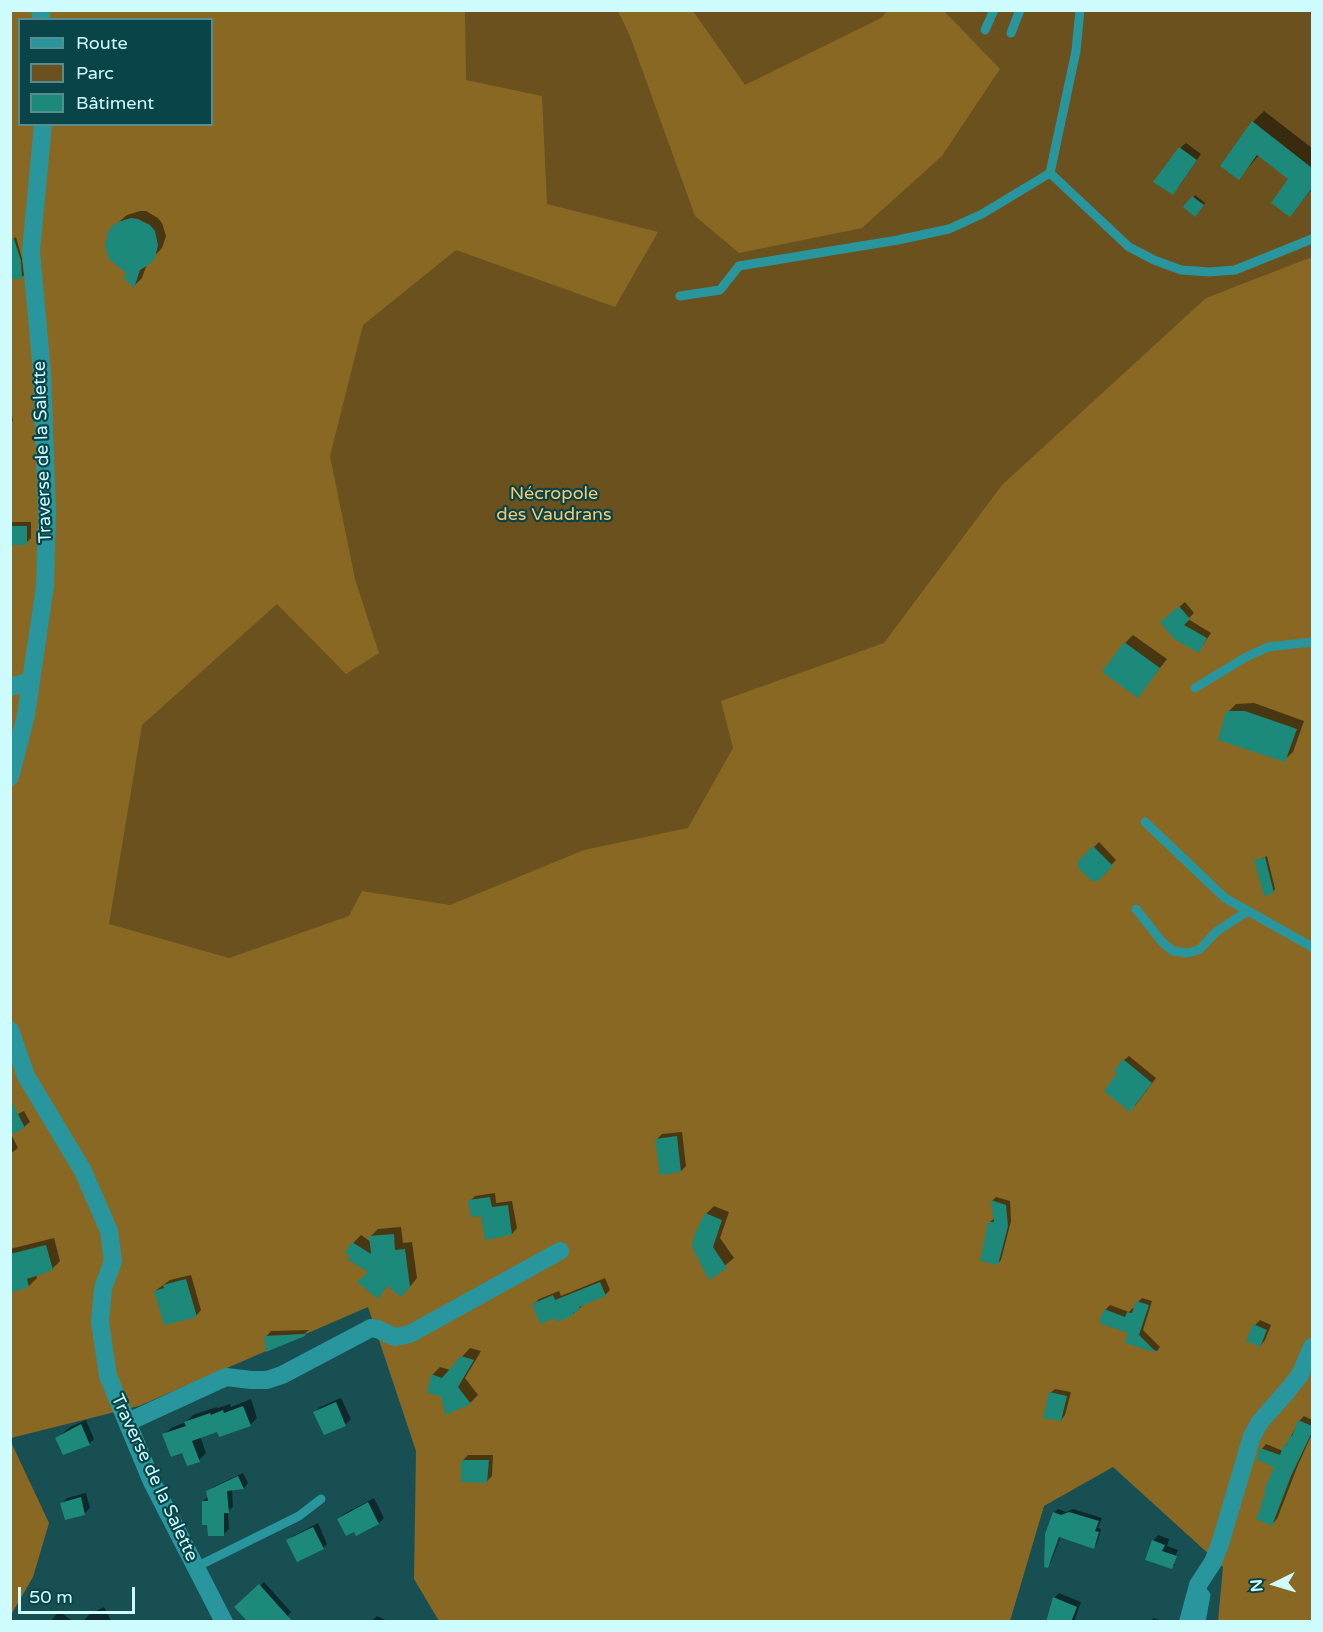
<!DOCTYPE html>
<html>
<head>
<meta charset="utf-8">
<style>
  body { margin:0 }
  #map { position:relative; width:1323px; height:1632px; overflow:hidden; background:#184f53; font-family:"Varela Round",sans-serif }
  canvas { display:block }
  .frame { position:absolute; inset:0; border:12px solid #cdfbfe; pointer-events:none }
  .legend { position:absolute; left:18px; top:18px; width:195px; height:108px; box-sizing:border-box; background:#084448; border:2px solid #578d91; margin:0; padding:8px 10px; list-style:none; font-size:18px; color:#cdfbfe }
  .legend li { display:flex; align-items:center; gap:12px; height:30px }
  .legend b { width:30px; border:2px solid #578d91 }
  .north { position:absolute; left:1245px; top:1554px; width:60px; height:60px; -webkit-text-stroke:4px #084448; paint-order:stroke; rotate:265deg; font-size:16px; font-weight:700; line-height:24px; text-align:center; color:#cdfbfe }
  .north::after { content:''; display:block; margin:auto; width:21px; height:27px; background:#cdfbfe; clip-path:polygon(50% 0,100% 100%,50% 72%,0 100%) }
  .scale { position:absolute; left:18px; top:1587px; width:117px; height:27px; box-sizing:border-box; border:3px solid #cdfbfe; border-top:0; padding-left:8px; font-size:18px; line-height:21px; white-space:nowrap; color:#cdfbfe; -webkit-text-stroke:4px #084448; paint-order:stroke }
</style>
</head>
<body>
<div id="map">
<canvas width="1323" height="1632"></canvas>
<div class="frame"></div>
<ul class="legend">
<li><b style="height:8px;background:#29969e"></b>Route</li>
<li><b style="height:16px;background:#6b511e"></b>Parc</li>
<li><b style="height:16px;background:#1d897b"></b>Bâtiment</li>
</ul>
<div class="north">N</div>
<div class="scale">50 m</div>
</div>
<script>
const c = document.querySelector('canvas').getContext('2d');
c.lineJoin = 'round';
function fill(path, color) {
  c.fillStyle = color;
  c.fill(path, 'evenodd');
}
function poly(rows) {
  const path = new Path2D();
  for (const r of rows) {
    path.moveTo(r[0], r[1]);
    for (let i = 2; i < r.length; i += 2) path.lineTo(r[i], r[i + 1]);
  }
  return path;
}
function strokePath(path, color, width, dash) {
  c.strokeStyle = color;
  c.lineWidth = width;
  c.lineCap = dash ? 'butt' : 'round';
  c.setLineDash(dash || []);
  c.stroke(path);
}
function write(font, color, halo, rows, align = 'center') {
  c.font = font + ' "Varela Round",sans-serif';
  c.lineWidth = 4.5;
  c.setLineDash([]);
  c.textBaseline = 'middle';
  c.strokeStyle = halo;
  c.fillStyle = color;
  for (const [text, x, y, turn = 0] of rows) {
    c.save();
    c.translate(x, y);
    c.rotate((+turn || 0) * Math.PI / 180);
    c.textAlign = isNaN(turn) ? turn : align;
    if (halo) c.strokeText(text, 0, 0);
    c.fillText(text, 0, 0);
    c.restore();
  }
}
fill(poly([
  [51,11,1312,11,1312,355,928,833,10,998,212,124,212,20]
]), '#6b511e');
fill(poly([
  [10,11,465,11,466,80,542,96,547,204,658,232,615,307,456,250,363,325,330,456,355,579,379,653,346,674,277,604,142,725,109,924,229,958,349,916,362,891,450,905,584,850,688,828,733,748,721,701,884,643,1002,485,1206,298,1312,257,1312,1621,1218,1621,1223,1567,1113,1467,1044,1506,1010,1621,439,1621,414,1579,416,1451,368,1307,139,1406,11,1438],
  [20,20,212,20,212,124,20,124],
  [618,11,693,11,745,85,881,18,887,11,944,11,1000,69,942,156,862,228,739,253,695,216,630,36],
  [11,1442,49,1523,33,1577,11,1615]
]), '#896823');
fill(poly([
  [1264,111,1312,148,1312,189,1290,215,1290,179,1259,155,1239,178,1253,122],
  [1186,143,1201,154,1178,188,1180,148],
  [1195,195,1205,203,1195,215,1185,207],
  [140,211,146,211,158,218,162,223,166,236,162,248,147,264,142,278,134,286,128,272,113,227,127,215],
  [16,237,22,259,24,275,22,277,11,240],
  [10,404,13,421,10,423],
  [10,522,31,522,31,538,26,543,10,543],
  [1185,602,1194,613,1188,619,1211,633,1199,651,1167,617],
  [1133,635,1167,659,1138,696,1125,643],
  [1254,703,1304,721,1293,752,1284,760,1228,712,1236,704],
  [1099,842,1116,860,1097,880,1080,861],
  [1267,856,1275,889,1273,892,1255,861],
  [1129,1056,1156,1078,1135,1106,1119,1073,1124,1060],
  [24,1111,30,1122,24,1127,11,1134,18,1148,10,1154,10,1118],
  [682,1132,686,1166,681,1171,657,1139,662,1134],
  [495,1193,496,1203,512,1201,517,1228,512,1234,483,1214,470,1201,475,1196],
  [996,1197,1010,1201,1011,1221,1001,1260,997,1264,990,1222,995,1217,992,1201],
  [714,1206,729,1212,720,1238,734,1258,710,1278,706,1214],
  [401,1227,403,1243,412,1242,417,1278,409,1288,388,1285,378,1297,370,1272,353,1243,361,1235,371,1242,370,1237,378,1229],
  [54,1238,60,1261,52,1269,36,1274,37,1278,29,1286,10,1291,10,1249],
  [191,1275,201,1310,196,1316,155,1291,170,1280],
  [605,1278,610,1290,605,1295,584,1304,573,1314,556,1316,533,1305,539,1299,559,1291,561,1296],
  [1142,1298,1152,1301,1143,1330,1160,1347,1157,1351,1127,1342,1130,1332,1105,1310,1110,1305,1129,1312,1133,1308,1136,1309,1138,1302],
  [1260,1320,1271,1325,1265,1340,1260,1346,1255,1325],
  [309,1330,304,1334,266,1337,271,1331],
  [470,1348,481,1351,465,1378,478,1395,470,1403,442,1395,432,1375,440,1367,450,1370],
  [1055,1389,1071,1392,1065,1415,1061,1420,1050,1393],
  [341,1398,351,1419,345,1425,315,1412,320,1407],
  [251,1399,257,1418,250,1425,218,1430,200,1436,206,1453,199,1460,183,1451,164,1435,171,1428,186,1422,193,1415,217,1407,218,1408,230,1404,231,1407],
  [1304,1416,1312,1420,1312,1434,1298,1465,1277,1519,1272,1524,1276,1466,1262,1449,1266,1444,1283,1451,1299,1421],
  [86,1420,94,1439,89,1444,57,1438,70,1427],
  [468,1455,493,1455,492,1476,487,1481,463,1460],
  [243,1473,248,1483,244,1488,232,1489,233,1507,228,1511,229,1529,224,1534,203,1501,209,1496,208,1492,213,1487],
  [86,1493,90,1508,84,1514,62,1503,67,1498],
  [374,1498,384,1518,379,1523,357,1534,339,1519,344,1514],
  [1058,1509,1066,1512,1073,1509,1102,1518,1098,1528,1101,1529,1097,1544,1093,1547,1061,1536,1051,1562,1048,1566,1054,1513],
  [318,1523,327,1544,323,1548,288,1540,293,1536],
  [1158,1535,1169,1539,1167,1546,1178,1550,1172,1564,1176,1564,1171,1568,1153,1541],
  [264,1582,291,1612,282,1622,237,1607],
  [1059,1593,1081,1602,1074,1622,1047,1622,1054,1598],
  [104,1607,112,1622,86,1622,85,1619,90,1614],
  [59,1611,71,1620,71,1622,50,1622],
  [377,1616,390,1622,371,1622],
  [1153,1618,1167,1622,1151,1622]
]), '#0007');
fill(poly([
  [1252,121,1312,168,1312,188,1290,217,1271,203,1288,179,1257,155,1239,180,1220,166],
  [1179,147,1197,160,1173,195,1153,182],
  [1192,196,1204,205,1195,217,1183,207],
  [131,218,138,219,150,225,155,231,158,245,155,258,151,263,140,270,134,288,124,278,126,273,109,259,105,246,108,232,112,226,118,222],
  [10,239,14,239,21,261,22,279,11,279],
  [10,526,27,526,27,545,10,545],
  [1179,606,1190,619,1184,625,1207,638,1199,653,1174,639,1160,622],
  [1124,642,1160,668,1138,698,1102,672],
  [1226,711,1245,711,1297,729,1285,762,1218,740],
  [1093,846,1113,866,1098,881,1092,881,1078,868,1078,861],
  [1265,857,1274,893,1264,896,1254,860],
  [1123,1059,1152,1083,1130,1112,1104,1091,1117,1073,1114,1071],
  [10,1098,25,1128,10,1135],
  [677,1136,681,1172,660,1175,655,1139],
  [490,1197,492,1207,508,1205,512,1235,485,1240,481,1216,471,1217,468,1200],
  [991,1200,1006,1205,1008,1226,998,1265,980,1261,988,1222,994,1222],
  [705,1213,722,1220,713,1247,727,1268,709,1280,692,1247,694,1236],
  [394,1234,395,1250,405,1249,410,1287,401,1297,387,1286,378,1299,357,1282,368,1272,347,1259,350,1256,345,1252,352,1242,371,1254,369,1236],
  [46,1245,53,1270,27,1279,29,1287,10,1293,10,1254],
  [186,1279,197,1317,164,1325,154,1291,164,1288,163,1285],
  [600,1282,606,1296,579,1307,580,1310,573,1313,574,1315,557,1322,556,1318,540,1324,532,1304,553,1295,555,1300],
  [1136,1301,1149,1305,1139,1335,1157,1353,1125,1343,1128,1333,1099,1323,1104,1309,1125,1317,1127,1312,1132,1313],
  [1253,1324,1267,1330,1260,1347,1246,1341],
  [305,1334,305,1336,266,1352,264,1336],
  [461,1356,474,1360,458,1387,471,1404,445,1415,441,1396,427,1393,431,1374,442,1378],
  [1049,1392,1067,1396,1061,1421,1043,1418],
  [336,1402,346,1426,324,1435,313,1412],
  [243,1406,251,1426,219,1437,217,1432,192,1441,200,1462,187,1466,182,1453,171,1457,162,1434,186,1426,184,1422,210,1413,211,1415,223,1410,224,1413],
  [1298,1420,1312,1426,1312,1432,1291,1476,1272,1526,1256,1519,1262,1505,1260,1505,1266,1492,1264,1491,1274,1467,1257,1460,1260,1448,1280,1455,1284,1444,1286,1446,1290,1435,1292,1436],
  [81,1424,90,1445,63,1455,55,1438],
  [461,1460,489,1460,487,1483,461,1482],
  [238,1476,244,1489,227,1491,229,1513,224,1513,224,1536,208,1536,207,1525,202,1525,202,1501,208,1501,206,1491],
  [81,1497,85,1515,65,1520,60,1503],
  [368,1502,379,1524,356,1536,354,1532,346,1536,337,1519],
  [1053,1512,1061,1515,1069,1512,1099,1521,1095,1531,1099,1532,1094,1549,1059,1537,1048,1568,1044,1567,1045,1534],
  [313,1527,324,1549,297,1562,286,1540],
  [1152,1540,1165,1545,1162,1551,1177,1556,1172,1569,1145,1560],
  [259,1584,267,1593,293,1622,248,1622,234,1607],
  [1053,1597,1077,1607,1071,1622,1046,1622]
]), '#1d897b');
strokePath(poly([
  [985,30,994,10],
  [1011,33,1020,10],
  [1050,173,1076,51,1080,10],
  [680,296,720,290,739,266,898,240,949,229,982,214,1050,173,1129,247,1154,260,1181,270,1209,272,1235,270,1312,239],
  [1195,688,1246,657,1268,647,1312,642],
  [1145,822,1225,898,1312,947],
  [1136,909,1163,943,1173,951,1187,953,1199,950,1217,931,1248,911],
  [196,1567,299,1516,321,1499],
  [1198,1585,1206,1595,1201,1622]
]), '#29969e', 9);
strokePath(poly([
  [40,10,42,20],
  [10,687,31,681],
  [10,777,26,715,45,586,47,513,42,373,31,251,43,124],
  [10,1030,26,1076,83,1171,109,1231,113,1261,103,1288,100,1322,108,1376,152,1482,224,1622],
  [128,1422,226,1377,251,1380,267,1380,282,1375,371,1328,377,1329,395,1337,410,1334,560,1251],
  [1188,1622,1198,1585,1213,1562,1220,1544,1252,1436,1260,1422,1288,1390,1300,1375,1312,1347]
]), '#29969e', 18);
write('18px', '#cdfbfe', '#084448', [
  ["Traverse de la Salette",43,452,-92],
  ["Traverse de la Salette",154,1478,65]
]);
write('18px', '#f7c870', '#084448', [
  ["Nécropole",554,494],
  ["des Vaudrans",554,515]
]);
</script>
</body>
</html>
